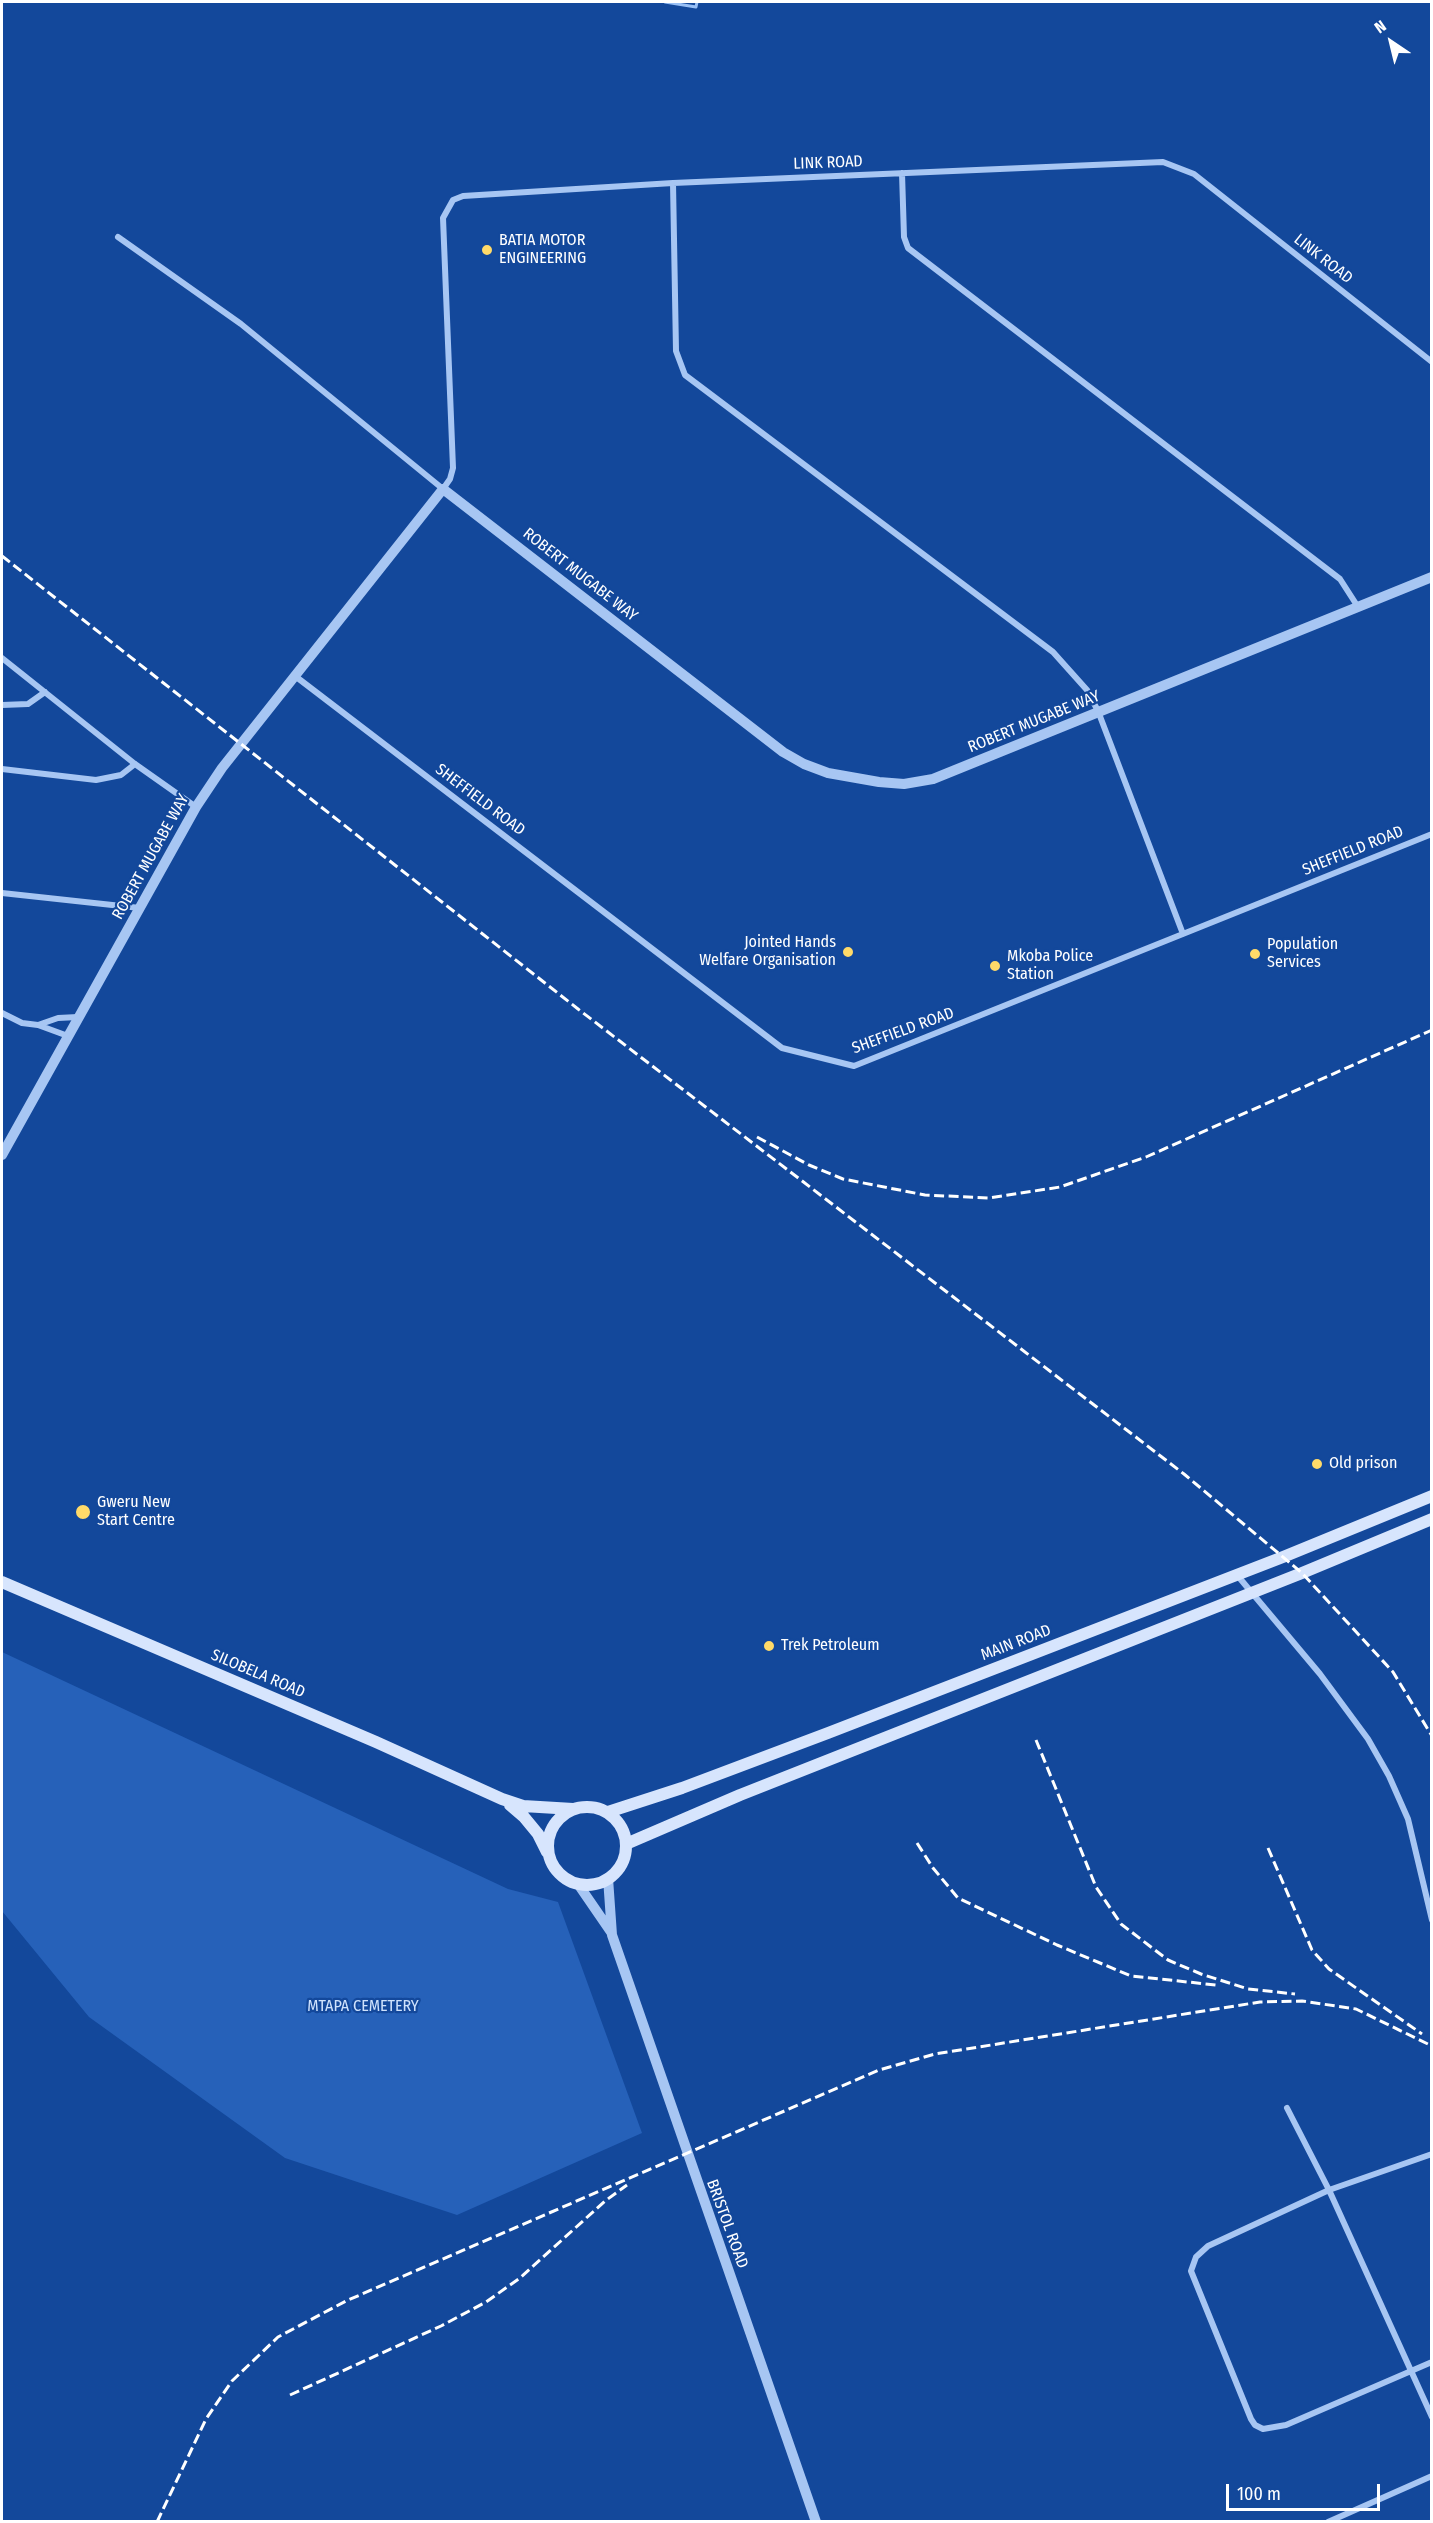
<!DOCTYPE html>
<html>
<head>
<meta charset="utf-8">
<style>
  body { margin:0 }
  #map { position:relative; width:1433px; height:2523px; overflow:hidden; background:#13489b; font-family:"Fira Sans Condensed",sans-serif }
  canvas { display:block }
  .frame { position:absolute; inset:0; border:3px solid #fff; pointer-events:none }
  .north { position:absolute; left:1361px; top:12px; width:60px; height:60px; -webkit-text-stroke:4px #13489b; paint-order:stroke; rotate:325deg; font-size:16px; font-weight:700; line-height:24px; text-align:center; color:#fff }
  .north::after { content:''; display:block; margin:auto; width:21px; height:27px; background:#fff; clip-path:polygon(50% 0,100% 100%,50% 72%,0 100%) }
  .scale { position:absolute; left:1226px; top:2484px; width:154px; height:27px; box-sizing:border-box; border:3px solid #fff; border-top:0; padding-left:8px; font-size:18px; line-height:21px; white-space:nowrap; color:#fff; -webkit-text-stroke:4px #13489b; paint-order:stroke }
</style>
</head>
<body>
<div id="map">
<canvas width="1433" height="2523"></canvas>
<div class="frame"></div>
<div class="north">N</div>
<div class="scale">100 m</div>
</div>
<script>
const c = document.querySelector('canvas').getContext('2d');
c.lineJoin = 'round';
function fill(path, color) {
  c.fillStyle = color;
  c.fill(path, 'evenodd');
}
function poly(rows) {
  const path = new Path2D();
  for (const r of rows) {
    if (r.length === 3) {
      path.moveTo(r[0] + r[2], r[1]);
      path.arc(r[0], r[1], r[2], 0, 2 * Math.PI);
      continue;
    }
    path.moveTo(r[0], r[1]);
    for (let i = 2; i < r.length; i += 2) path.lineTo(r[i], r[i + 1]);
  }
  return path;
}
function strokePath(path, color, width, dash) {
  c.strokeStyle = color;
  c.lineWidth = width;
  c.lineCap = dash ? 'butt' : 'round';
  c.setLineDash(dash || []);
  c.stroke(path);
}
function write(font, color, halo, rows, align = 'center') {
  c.font = font + ' "Fira Sans Condensed",sans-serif';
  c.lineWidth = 4.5;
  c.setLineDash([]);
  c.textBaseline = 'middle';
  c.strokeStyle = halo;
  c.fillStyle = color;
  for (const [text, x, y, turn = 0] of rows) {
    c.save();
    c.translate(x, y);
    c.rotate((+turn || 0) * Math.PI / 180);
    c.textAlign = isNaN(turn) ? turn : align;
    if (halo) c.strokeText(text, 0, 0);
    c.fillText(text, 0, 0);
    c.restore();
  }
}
fill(poly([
  [2,1652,508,1889,558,1902,642,2133,457,2215,285,2158,89,2017,2,1911]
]), '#2661b9');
strokePath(poly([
  [665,2,696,7,697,2]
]), '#99c0f6', 3);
strokePath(poly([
  [902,173,904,237,908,248,1340,579,1358,607],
  [673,183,676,351,685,375,1053,652,1087,690,1098,711,1183,934],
  [118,237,241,324,443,489,450,479,453,468,443,218,453,200,463,196,673,183,1163,162,1194,174,1432,362],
  [2,658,135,764,196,807],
  [295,676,782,1048,854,1066,1432,834],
  [2,705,28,704,45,692],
  [2,769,96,780,121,775,135,764],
  [2,893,140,908],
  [2,1013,22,1023,38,1025,58,1018,78,1017],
  [38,1025,68,1036],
  [1237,1575,1320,1674,1368,1739,1389,1776,1408,1819,1432,1920],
  [1287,2108,1329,2190,1432,2417],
  [1432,2154,1329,2190,1208,2246,1196,2257,1191,2271,1251,2419,1255,2425,1263,2429,1286,2425,1432,2362],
  [1328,2522,1432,2476]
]), '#a7c6f3', 6);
strokePath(poly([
  [2,1155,196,807,222,768,443,489,783,752,804,764,828,773,879,782,904,784,933,779,1432,577],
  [608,1878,612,1935,816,2522],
  [578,1884,611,1932]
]), '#a7c6f3', 10);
strokePath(poly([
  [2,1582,376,1742,502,1799,523,1806,573,1809],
  [510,1805,524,1817,538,1834,547,1852],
  [587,1846,39],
  [608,1812,682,1788,828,1733,1283,1557,1432,1496],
  [626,1844,740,1795,1302,1573,1432,1519]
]), '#d7e5fd', 12);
strokePath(poly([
  [2,556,578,1009,1184,1474,1302,1573,1393,1672,1432,1736],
  [757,1137,809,1165,843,1179,925,1195,989,1198,1060,1187,1146,1157,1432,1030],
  [1036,1740,1096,1887,1121,1924,1168,1960,1201,1974,1248,1989,1295,1994],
  [917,1843,933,1868,958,1898,1057,1945,1131,1976,1216,1985],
  [1268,1848,1312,1950,1329,1969,1422,2034],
  [290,2395,441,2326,486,2302,520,2278,605,2201,627,2185],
  [157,2522,206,2419,232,2381,278,2337,346,2301,879,2070,935,2054,1260,2002,1302,2001,1356,2009,1432,2046]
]), '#fff', 3, [10, 4.5]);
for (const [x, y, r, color] of [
  [487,250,6,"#ffda69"],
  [848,952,6,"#ffda69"],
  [1255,954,6,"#ffda69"],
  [995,966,6,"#ffda69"],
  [1317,1464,6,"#ffda69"],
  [83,1512,8,"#ffda69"],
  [769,1646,6,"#ffda69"]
]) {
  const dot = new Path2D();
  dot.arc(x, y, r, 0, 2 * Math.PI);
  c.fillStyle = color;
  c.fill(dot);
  strokePath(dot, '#13489b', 2);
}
write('16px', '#fff', '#13489b', [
  ["LINK ROAD",828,163,-2],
  ["LINK ROAD",1323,259,38],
  ["ROBERT MUGABE WAY",580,575,38],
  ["ROBERT MUGABE WAY",1034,722,-22],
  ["SHEFFIELD ROAD",480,800,37],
  ["SHEFFIELD ROAD",1353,851,-22],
  ["ROBERT MUGABE WAY",151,857,-61],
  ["SHEFFIELD ROAD",903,1031,-20],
  ["MAIN ROAD",1016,1643,-21],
  ["SILOBELA ROAD",258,1674,23],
  ["BRISTOL ROAD",727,2224,70]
]);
write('16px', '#fff', '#13489b', [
  ["BATIA MOTOR",499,241],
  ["ENGINEERING",499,259],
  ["Jointed Hands",836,943,"right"],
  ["Welfare Organisation",836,961,"right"],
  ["Population",1267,945],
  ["Services",1267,963],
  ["Mkoba Police",1007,957],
  ["Station",1007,975],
  ["Old prison",1329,1464],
  ["Gweru New",97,1503],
  ["Start Centre",97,1521],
  ["Trek Petroleum",781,1646]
], 'left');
write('16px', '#cfe2fd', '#13489b', [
  ["MTAPA CEMETERY",363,2007]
]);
</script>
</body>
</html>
